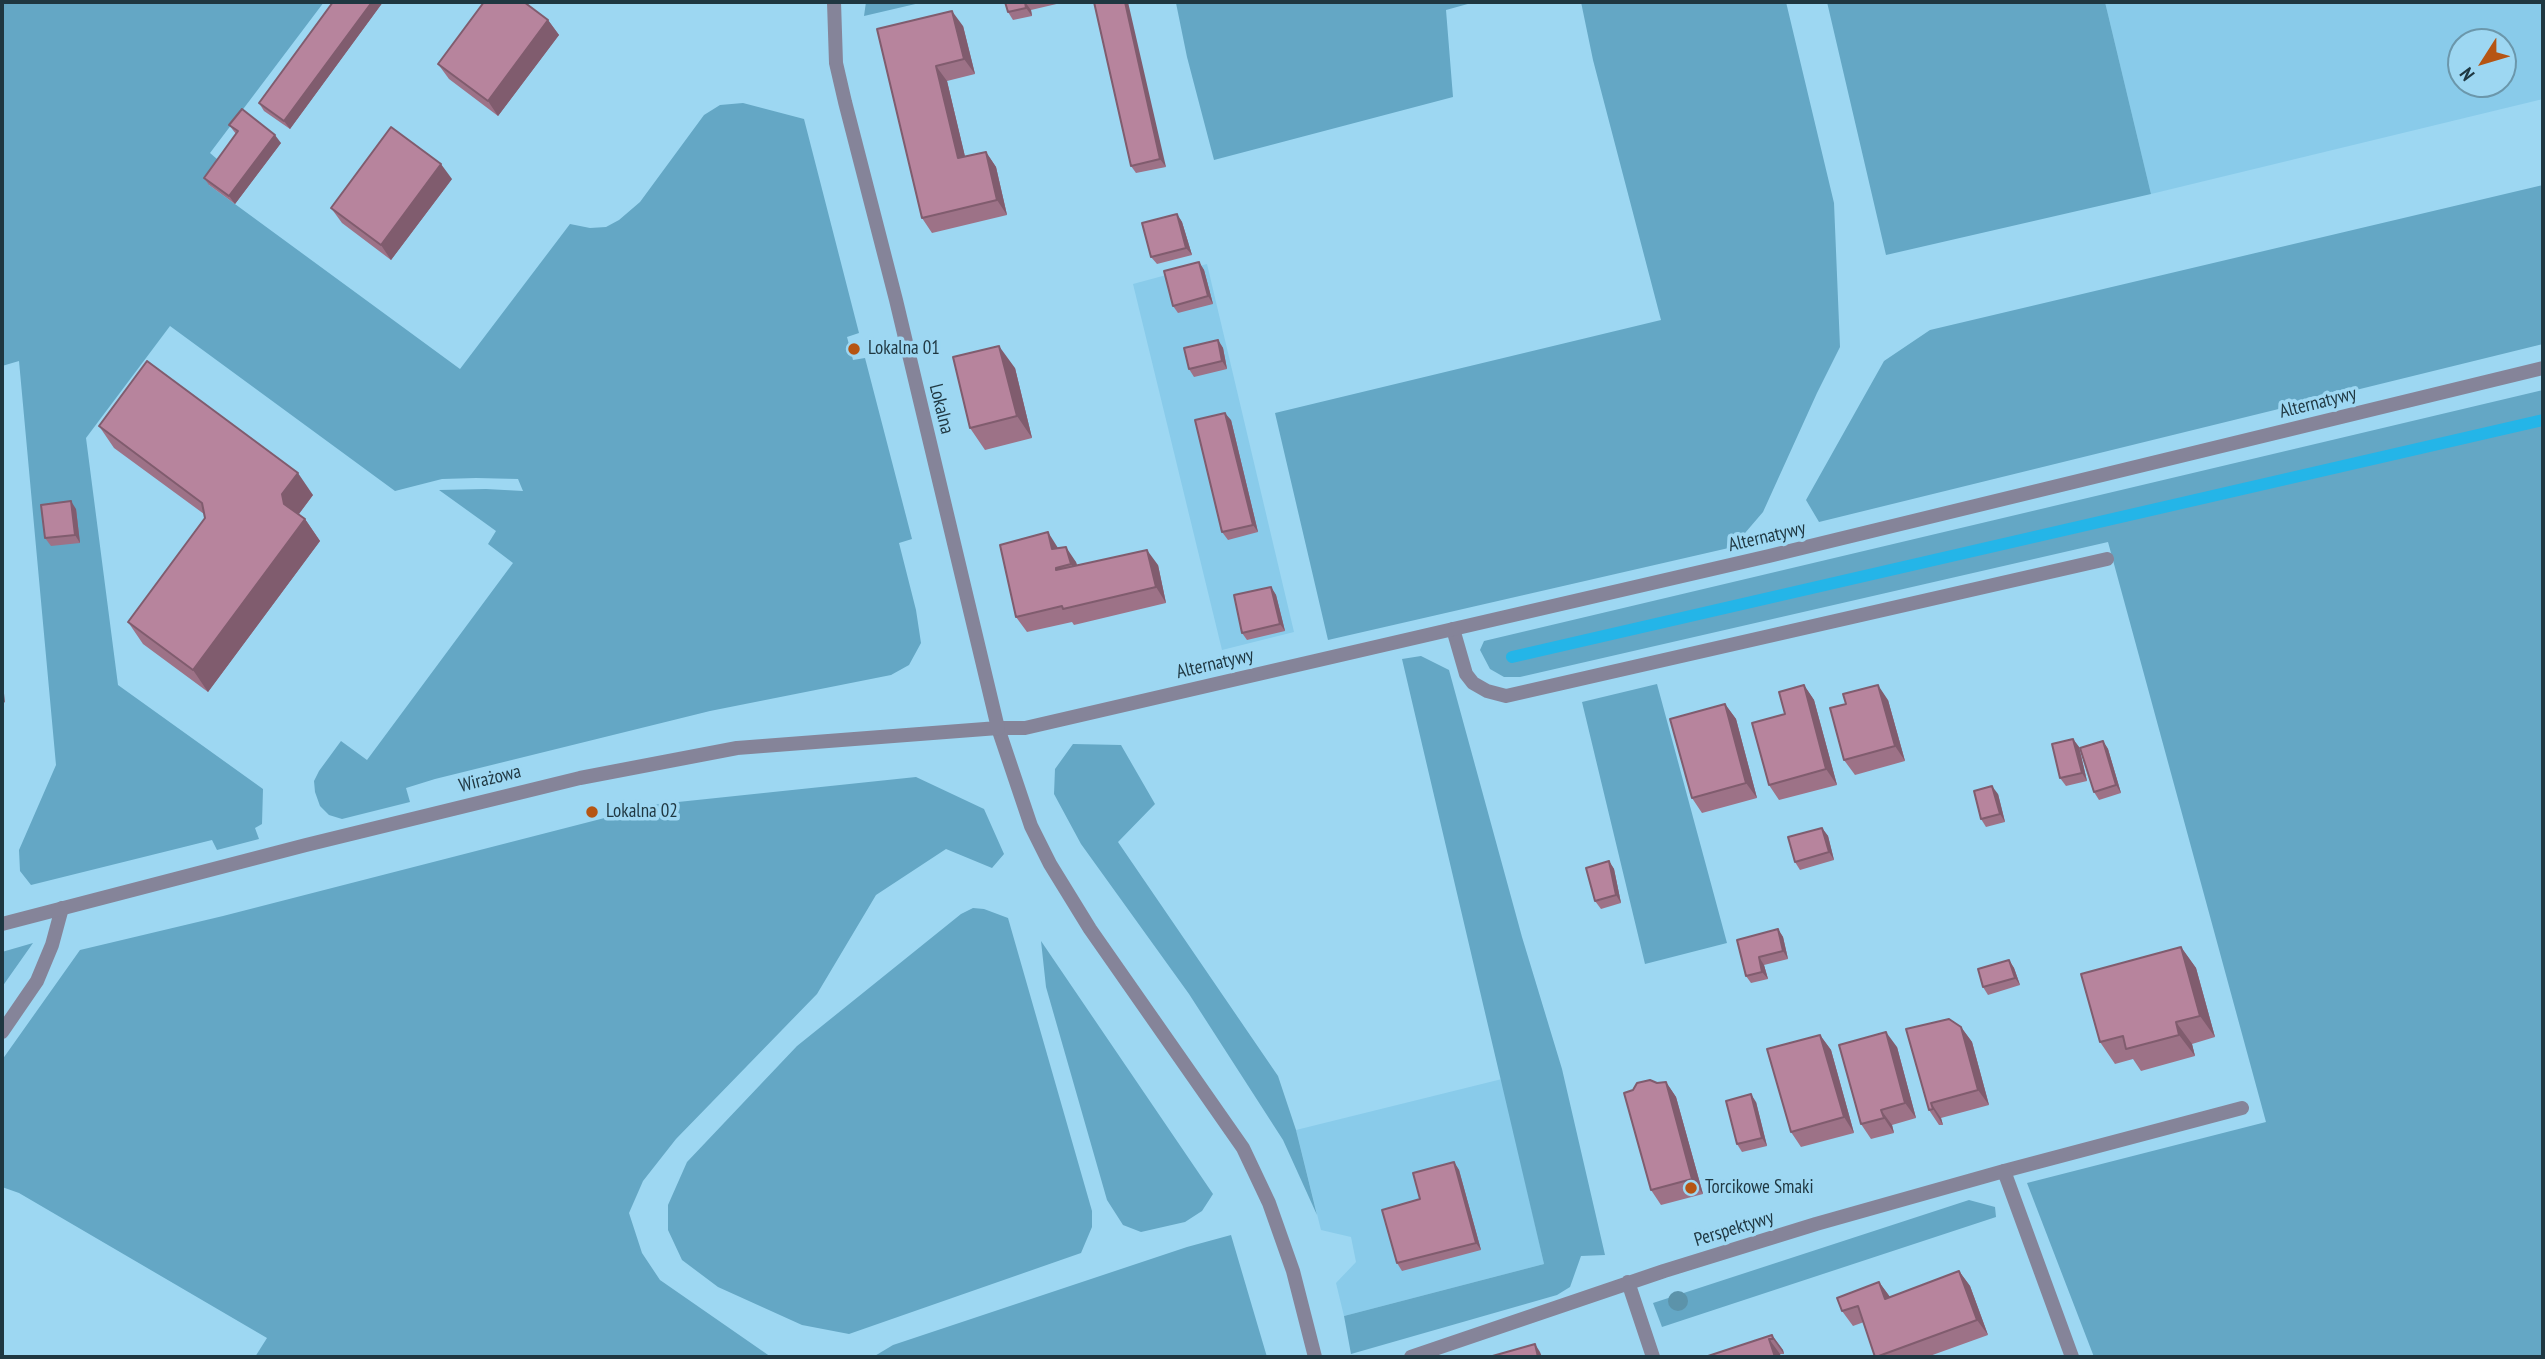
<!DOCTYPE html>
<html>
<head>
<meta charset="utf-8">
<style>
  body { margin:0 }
  #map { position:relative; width:2545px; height:1359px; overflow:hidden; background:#9dd7f2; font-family:"PT Sans Narrow",sans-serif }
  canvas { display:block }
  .frame { position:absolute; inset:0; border:4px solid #1f3741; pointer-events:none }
  .north { position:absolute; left:2447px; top:28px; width:70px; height:70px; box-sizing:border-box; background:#9dd7f2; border:2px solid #6b97ab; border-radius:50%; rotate:233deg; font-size:19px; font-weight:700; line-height:28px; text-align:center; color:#1f3741 }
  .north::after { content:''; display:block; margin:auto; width:24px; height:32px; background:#b65513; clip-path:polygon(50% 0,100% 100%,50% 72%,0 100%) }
</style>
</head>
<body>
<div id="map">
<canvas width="2545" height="1359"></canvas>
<div class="frame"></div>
<div class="north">N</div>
</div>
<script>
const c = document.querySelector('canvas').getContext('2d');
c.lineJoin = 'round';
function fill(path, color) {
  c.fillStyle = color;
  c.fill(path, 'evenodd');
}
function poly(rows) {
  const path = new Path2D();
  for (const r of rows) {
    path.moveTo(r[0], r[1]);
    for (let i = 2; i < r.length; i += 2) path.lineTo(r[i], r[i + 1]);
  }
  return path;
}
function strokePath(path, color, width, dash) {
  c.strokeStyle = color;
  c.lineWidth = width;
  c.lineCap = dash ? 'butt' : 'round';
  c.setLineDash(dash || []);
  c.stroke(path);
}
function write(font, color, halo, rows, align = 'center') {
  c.font = font + ' "PT Sans Narrow",sans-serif';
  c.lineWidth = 7;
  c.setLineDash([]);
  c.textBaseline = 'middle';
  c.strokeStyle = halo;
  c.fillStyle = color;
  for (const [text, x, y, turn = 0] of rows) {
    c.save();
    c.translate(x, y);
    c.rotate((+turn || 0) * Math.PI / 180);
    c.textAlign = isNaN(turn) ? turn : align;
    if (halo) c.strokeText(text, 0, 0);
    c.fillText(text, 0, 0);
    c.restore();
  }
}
fill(poly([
  [2105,2,2543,2,2543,99,2151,194],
  [2461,42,2503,42,2503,84,2461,84],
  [1207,264,1294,632,1222,650,1133,284],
  [1502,1079,1544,1264,1344,1316,1336,1283,1356,1262,1351,1237,1321,1230,1296,1130]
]), '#89cbea');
fill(poly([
  [2,2,324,2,210,153,224,165,209,185,460,369,570,224,590,228,606,227,619,220,640,202,704,115,720,105,743,103,804,119,859,333,847,337,853,360,865,358,912,539,899,543,916,610,921,643,909,665,891,675,710,711,435,779,406,788,410,802,342,819,329,815,320,806,315,792,314,781,319,771,341,741,367,760,513,563,488,544,496,531,439,490,486,489,523,491,518,479,476,478,442,479,395,491,170,326,86,438,118,685,263,789,262,824,255,828,259,839,217,850,212,840,31,885,20,871,19,850,56,765,19,361,2,366],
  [866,2,924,2,864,16],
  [1475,2,1446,10,1453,97,1214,160,1187,57,1176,3],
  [1581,2,1786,2,1834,203,1840,347,1817,393,1763,512,1733,547,1328,640,1275,413,1661,320,1593,60],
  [1827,2,2105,2,2151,194,1886,255],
  [2543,185,2543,344,1819,522,1806,500,1884,361,1930,330],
  [2543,390,2543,1357,2094,1357,2027,1183,2266,1122,2108,542,1520,677,1504,677,1490,669,1480,650,1484,641],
  [1421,656,1449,670,1522,937,1562,1069,1605,1255,1581,1256,1570,1287,1557,1295,1351,1354,1344,1316,1544,1264,1402,659],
  [1657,684,1727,943,1645,964,1582,702],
  [1073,744,1121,745,1155,804,1118,842,1278,1076,1296,1130,1317,1215,1283,1140,1189,994,1081,844,1054,794,1055,769],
  [916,777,984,809,1004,854,992,868,946,849,876,895,817,994,676,1139,643,1181,629,1213,642,1253,660,1280,771,1357,255,1357,267,1338,19,1193,2,1187,2,1060,80,950,223,916,659,804],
  [973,908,984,909,1008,918,1092,1211,1092,1227,1081,1253,849,1334,802,1325,718,1287,682,1260,668,1230,668,1205,687,1162,797,1046,961,914],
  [1041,941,1213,1194,1202,1211,1185,1222,1141,1232,1123,1225,1107,1200,1046,987],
  [33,943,2,987,2,952],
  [1969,1200,1995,1207,1996,1217,1662,1327,1653,1303],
  [1231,1235,1267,1357,873,1357,893,1345,1187,1247]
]), '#64a7c5');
strokePath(poly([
  [1512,657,2543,420]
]), '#24b5e8', 12);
strokePath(poly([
  [1453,629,1466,674,1473,683,1487,691,1506,696,2107,559],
  [2,1032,37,981,52,945,62,908],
  [2004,1171,2242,1108]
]), '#858499', 14);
strokePath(poly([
  [1628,1282,1653,1357],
  [1315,1357,1293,1271,1269,1203,1243,1148,1090,929,1050,864,1031,826,998,728,1025,728,1769,556,2543,368],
  [1411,1357,1664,1271,1816,1224,2004,1171,2072,1357]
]), '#858499', 14);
strokePath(poly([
  [2,924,306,845,580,778,737,748,998,728,896,300,845,102,836,63,834,2]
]), '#858499', 14);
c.fillStyle = '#5c93aa';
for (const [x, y] of [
  [1678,1301]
]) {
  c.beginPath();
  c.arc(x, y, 10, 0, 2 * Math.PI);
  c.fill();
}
fill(poly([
  [333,2,383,2,290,129,264,111,259,103],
  [1005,2,1065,2,1031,10,1032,16,1013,20,1008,12],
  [1094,2,1166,167,1136,173,1131,166],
  [548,20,559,35,498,116,449,79,438,64],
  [963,26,975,74,947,81,965,157,986,152,996,167,1007,215,932,233,922,218,877,29],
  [229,125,281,143,235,204,209,185,204,178,236,134],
  [452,179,391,260,342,223,331,208],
  [1177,214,1182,222,1192,255,1157,264,1151,257],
  [1199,262,1204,270,1213,304,1178,313,1173,306],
  [1218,340,1223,348,1227,369,1194,377,1189,369],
  [1015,368,1032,438,985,450,970,428],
  [1231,420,1258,532,1228,540,1222,532],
  [99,426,313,495,299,514,305,519,320,541,208,692,143,644,128,622,205,518,204,514,114,448],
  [76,509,80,543,51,546,45,538],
  [1058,548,1076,562,1077,565,1158,565,1166,603,1074,625,1072,622,1027,632,1016,617],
  [1271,587,1276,595,1285,631,1247,640,1242,633],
  [1804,685,1814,700,1837,785,1779,800,1769,785,1785,714],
  [1888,700,1905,761,1855,775,1844,760,1846,704],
  [1725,704,1736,719,1757,798,1702,813,1692,798],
  [2073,739,2079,747,2087,781,2066,786,2060,778],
  [2103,741,2108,749,2121,793,2099,800,2094,792],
  [1998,794,2005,822,1986,827,1981,819],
  [1822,828,1828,836,1834,860,1800,870,1795,862],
  [1609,861,1614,869,1621,903,1601,909,1595,901],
  [1778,929,1783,937,1788,959,1764,965,1768,979,1751,983,1746,976],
  [2181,947,2196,968,2215,1037,2192,1044,2195,1056,2141,1071,2133,1059,2115,1064,2100,1042],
  [2009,960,2014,968,2020,985,1988,995,1983,987],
  [1961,1027,1972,1042,1989,1105,1941,1118,1943,1125,1939,1125,1929,1110],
  [1820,1035,1831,1050,1854,1133,1801,1147,1791,1132],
  [1897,1047,1916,1118,1892,1125,1894,1133,1871,1139,1861,1124],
  [1666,1082,1676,1097,1703,1194,1661,1205,1651,1190,1657,1083],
  [1756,1102,1767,1146,1742,1152,1737,1144],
  [1454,1162,1459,1170,1481,1250,1402,1271,1397,1263,1420,1199],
  [1959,1271,1970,1286,1988,1335,1927,1357,1875,1357,1864,1322,1853,1326,1842,1311,1879,1282,1890,1297],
  [1772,1335,1783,1350,1784,1354,1780,1354,1781,1357,1705,1357]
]), '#9d7287');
fill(poly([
  [372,2,383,2,290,129,284,121],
  [1025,2,1031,10,1032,16,1026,8],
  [1125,2,1128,2,1166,167,1160,159],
  [952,11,963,26,975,74,964,59],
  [548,20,559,35,498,116,488,101],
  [936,66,947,81,969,173,958,158],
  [275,135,281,143,235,204,229,196],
  [986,152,996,167,1007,215,997,200],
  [441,164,452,179,391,260,381,245],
  [1177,214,1182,222,1192,255,1186,248],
  [1199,262,1204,270,1213,304,1208,296],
  [1218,340,1223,348,1227,369,1222,361],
  [999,346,1015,368,1032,438,1017,416],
  [1225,413,1231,420,1258,532,1253,525],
  [298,473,313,495,298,515,284,504,282,494],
  [71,501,76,509,80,543,75,535],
  [305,519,320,541,208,692,193,670],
  [1048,532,1058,548,1052,549],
  [1066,547,1076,562,1081,579,1071,564],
  [1147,550,1158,565,1166,603,1156,587],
  [1271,587,1276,595,1285,631,1280,624],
  [2,674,5,703,2,699],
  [1804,685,1814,700,1837,785,1826,769],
  [1878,685,1888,700,1905,761,1895,746],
  [1725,704,1736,719,1757,798,1746,783],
  [2073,739,2079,747,2087,781,2082,773],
  [2103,741,2108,749,2121,793,2116,785],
  [1992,786,1998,794,2005,822,2000,814],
  [1822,828,1828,836,1834,860,1829,852],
  [1609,861,1614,869,1621,903,1616,895],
  [1778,929,1783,937,1788,959,1783,951],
  [2181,947,2196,968,2215,1037,2200,1016],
  [1759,957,1764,965,1768,979,1762,972],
  [2009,960,2014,968,2020,985,2015,978],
  [2176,1022,2192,1044,2195,1056,2179,1035],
  [1961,1027,1972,1042,1989,1105,1978,1090],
  [1886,1032,1897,1047,1916,1118,1905,1103],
  [1820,1035,1831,1050,1854,1133,1844,1117],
  [1666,1082,1676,1097,1703,1194,1692,1179],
  [1751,1094,1756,1102,1767,1146,1762,1138],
  [1931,1103,1941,1118,1943,1125,1933,1109],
  [1881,1110,1892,1125,1894,1133,1884,1118],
  [1454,1162,1459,1170,1481,1250,1476,1243],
  [1959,1271,1970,1286,1988,1335,1977,1320],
  [1879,1282,1890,1297,1885,1299],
  [1772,1335,1783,1350,1784,1354,1773,1339],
  [1769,1339,1780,1354,1781,1357,1775,1357],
  [1535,1344,1540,1352,1542,1357,1538,1357]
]), '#805c6e');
const building = poly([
  [333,2,372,2,284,121,259,103,333,2],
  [484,2,524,2,548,20,488,101,438,64,484,2],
  [1005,2,1027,2,1025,2,1026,8,1008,12,1005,2],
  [1094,2,1125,2,1160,159,1131,166,1094,2],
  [952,11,964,59,936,66,958,158,986,152,997,200,922,218,877,29,952,11],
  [242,109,275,135,229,196,204,178,238,131,229,125,242,109],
  [391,127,441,164,381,245,331,208,391,127],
  [1177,214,1186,248,1151,257,1142,223,1177,214],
  [1199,262,1208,296,1173,306,1164,271,1199,262],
  [1218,340,1222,361,1189,369,1184,348,1218,340],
  [999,346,1017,416,970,428,953,357,999,346],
  [147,361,298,473,282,494,284,504,305,519,193,670,128,622,205,518,202,503,99,426,147,361],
  [1225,413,1253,525,1222,532,1195,420,1225,413],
  [71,501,75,535,45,538,41,505,71,501],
  [1048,532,1052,549,1066,547,1071,564,1056,568,1056,570,1147,550,1156,587,1063,609,1062,606,1016,617,1000,545,1048,532],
  [1271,587,1280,624,1242,633,1234,595,1271,587],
  [1804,685,1826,769,1769,785,1752,723,1785,714,1779,692,1804,685],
  [1878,685,1895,746,1844,760,1830,708,1846,704,1843,694,1878,685],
  [1725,704,1746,783,1692,798,1670,719,1725,704],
  [2073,739,2082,773,2060,778,2052,744,2073,739],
  [2103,741,2116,785,2094,792,2080,748,2103,741],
  [1992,786,2000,814,1981,819,1974,791,1992,786],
  [1822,828,1829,852,1795,862,1788,837,1822,828],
  [1609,861,1616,895,1595,901,1586,868,1609,861],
  [1778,929,1783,951,1759,957,1762,972,1746,976,1737,940,1778,929],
  [2181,947,2200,1016,2176,1022,2179,1035,2126,1049,2123,1036,2100,1042,2081,974,2181,947],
  [2009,960,2015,978,1983,987,1978,969,2009,960],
  [1949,1019,1961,1027,1978,1090,1931,1103,1933,1109,1929,1110,1906,1029,1949,1019],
  [1886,1032,1905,1103,1881,1110,1884,1118,1861,1124,1839,1045,1886,1032],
  [1820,1035,1844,1117,1791,1132,1767,1049,1820,1035],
  [1650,1080,1657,1083,1666,1082,1692,1179,1651,1190,1624,1093,1633,1090,1637,1083,1650,1080],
  [1751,1094,1762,1138,1737,1144,1726,1101,1751,1094],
  [1454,1162,1476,1243,1397,1263,1382,1210,1420,1199,1413,1173,1454,1162],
  [1959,1271,1977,1320,1876,1357,1875,1357,1858,1306,1842,1311,1837,1298,1879,1282,1885,1299,1959,1271],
  [1772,1335,1773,1339,1769,1339,1775,1357,1705,1357,1772,1335],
  [1535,1344,1538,1357,1489,1357,1535,1344]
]);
fill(building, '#b7849d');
strokePath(building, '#805c6e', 2);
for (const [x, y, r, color] of [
  [854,349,7,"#b65513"],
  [592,812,7,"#b65513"],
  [1691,1188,7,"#b65513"]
]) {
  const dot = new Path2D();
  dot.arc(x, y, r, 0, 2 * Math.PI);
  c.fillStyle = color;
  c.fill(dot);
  strokePath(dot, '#9dd7f2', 2.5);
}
write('19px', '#1f3741', '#9dd7f2', [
  ["Lokalna 01",868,349],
  ["Lokalna 02",606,812],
  ["Torcikowe Smaki",1705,1188]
], 'left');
write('19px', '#1f3741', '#9dd7f2', [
  ["Alternatywy",2318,403,-14],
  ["Lokalna",941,409,76],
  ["Alternatywy",1767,537,-13],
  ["Alternatywy",1215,664,-13],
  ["Wirażowa",490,779,-14],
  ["Perspektywy",1734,1229,-17]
]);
</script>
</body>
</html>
